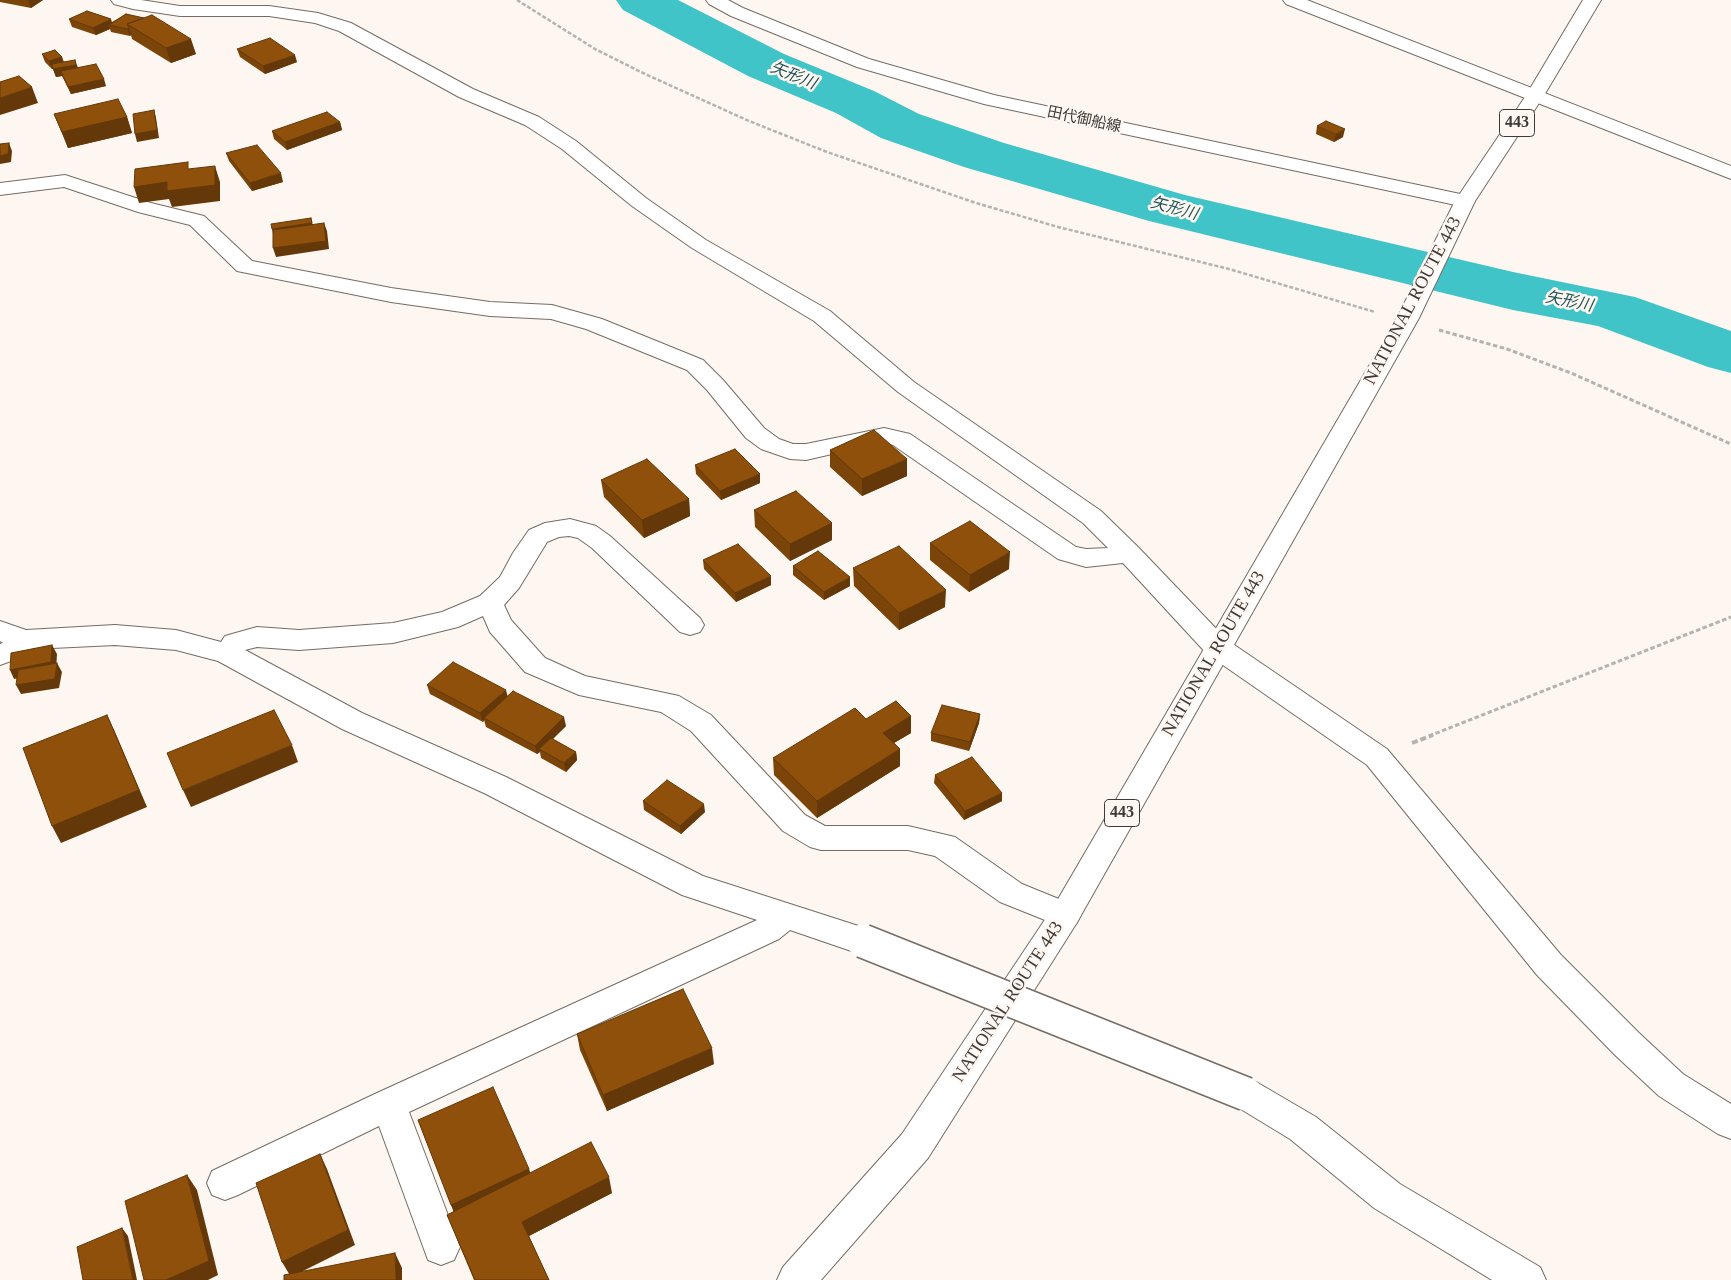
<!DOCTYPE html>
<html>
<head>
<meta charset="utf-8">
<style>
  body { margin:0 }
  canvas { display:block; background:#fdf6f1 }
</style>
</head>
<body>
<canvas width="1731" height="1280"></canvas>
<script>
const c = document.querySelector('canvas').getContext('2d');
c.lineJoin = 'round';
function poly(rows) {
  const path = new Path2D();
  for (const r of rows) {
    path.moveTo(r[0], r[1]);
    for (let i = 2; i < r.length; i += 2) path.lineTo(r[i], r[i + 1]);
  }
  return path;
}
function fill(path, color) {
  c.fillStyle = color;
  c.fill(path, 'evenodd');
}
function strokePath(path, color, width, dash) {
  c.strokeStyle = color;
  c.lineWidth = width;
  c.lineCap = dash ? 'butt' : 'round';
  c.setLineDash(dash || []);
  c.stroke(path);
}
function write(font, color, halo, rows, align = 'center') {
  c.font = font + ' "Times New Roman","Noto Sans JP",serif';
  c.lineWidth = 5;
  c.setLineDash([]);
  c.textBaseline = 'middle';
  c.strokeStyle = halo;
  c.fillStyle = color;
  for (const [text, x, y, turn = 0] of rows) {
    c.save();
    c.translate(x, y);
    c.rotate((+turn || 0) * Math.PI / 180);
    c.textAlign = isNaN(turn) ? turn : align;
    if (halo) c.strokeText(text, 0, 0);
    c.fillText(text, 0, 0);
    c.restore();
  }
}
fill(poly([
  [616,0,678,0,784,54,874,91,919,114,1004,143,1185,195,1513,272,1635,297,1731,331,1731,373,1708,367,1598,326,1513,310,1149,221,964,167,881,138,836,113,748,76,623,10,616,0]
]), '#40c4c7');
const street = poly([
  [111,0,141,0,180,6,269,6,318,13,351,23,473,89,539,117,576,141,646,198,706,240,830,311,914,382,1101,511,1138,547,1227,640,1387,749,1561,955,1639,1033,1683,1074,1731,1104,1731,1139,1718,1134,1659,1096,1615,1055,1537,975,1367,765,1207,654,1123,563,1086,567,1058,559,893,445,884,442,806,460,790,459,761,449,746,438,707,390,687,370,586,329,551,319,490,316,391,302,237,271,190,225,138,212,64,187,0,195,0,183,65,175,151,203,204,216,252,261,391,288,490,302,552,305,602,319,703,360,723,380,764,428,779,439,793,444,806,444,884,428,910,434,1076,547,1086,549,1108,548,1083,523,898,392,814,321,692,248,632,206,562,149,525,125,459,97,339,31,315,23,269,16,180,16,133,9,114,4,111,0],
  [1283,0,1307,0,1731,166,1731,179,1286,4,1283,0],
  [570,519,596,526,610,536,700,618,704,625,700,632,690,635,680,632,592,548,578,538,569,536,559,537,547,542,519,588,504,605,511,620,545,658,585,676,679,696,711,715,805,815,825,826,908,826,955,837,1022,884,1076,906,1081,915,1076,924,1065,928,1000,902,935,856,908,850,821,850,810,847,783,831,691,731,661,712,579,695,525,672,490,632,483,616,458,627,393,643,299,650,257,647,245,650,362,713,506,777,703,876,874,931,879,941,874,951,863,955,790,930,779,939,409,1112,460,1247,454,1260,441,1265,428,1260,379,1126,238,1195,225,1200,212,1195,207,1183,212,1171,377,1093,757,920,682,895,484,793,342,729,218,661,176,650,115,645,31,649,22,657,0,665,0,644,3,643,0,641,0,621,26,630,115,625,176,630,221,642,225,636,257,627,299,630,393,623,442,612,480,596,500,577,513,553,529,530,545,523,570,519],
  [1246,1078,1258,1083,1316,1117,1400,1184,1540,1267,1546,1280,1492,1280,1374,1208,1290,1139,1234,1105,1229,1094,1234,1083,1246,1078]
]);
const secondary = poly([
  [706,0,728,0,743,8,869,59,994,95,1465,195,1472,197,1475,201,1472,205,1465,207,984,104,857,67,731,16,709,4,706,0]
]);
const highway = poly([
  [1583,0,1601,0,1543,97,1475,201,1419,318,1076,924,928,1158,821,1280,777,1280,783,1267,902,1134,1054,906,1397,318,1455,201,1525,97,1583,0]
]);
strokePath(street, '#766c64', 2);
strokePath(secondary, '#766c64', 2);
strokePath(highway, '#766c64', 2);
strokePath(poly([
  [517,0,595,49,645,74,749,121,827,152,976,203,1058,227,1229,269,1375,312]
]), '#b8b2ae', 2.5, [4, 2]);
strokePath(poly([
  [1439,330,1507,349,1571,373,1731,444],
  [1429,736,1731,617]
]), '#b8b2ae', 3, [4.5, 2.5]);
strokePath(poly([
  [1412,743,1433,735]
]), '#b8b2ae', 4, [6, 3]);
fill(street, '#fff');
fill(secondary, '#fff');
fill(highway, '#fff');
const streetBridge = poly([
  [863,941,1246,1094]
]);
strokePath(streetBridge, '#766c64', 36, []);
strokePath(streetBridge, '#fff', 33);
fill(poly([
  [0,0,43,0,31,8,0,2],
  [126,14,196,54,171,63,132,39,131,35,130,36,111,32,110,29,96,35,72,27,69,19,112,22],
  [237,49,297,62,265,74,240,57],
  [42,54,62,57,63,62,78,68,106,86,71,94,62,76,56,77,53,69,52,69,45,62],
  [54,114,127,117,132,133,68,148],
  [340,122,342,130,287,150,274,139,272,131],
  [1317,126,1343,137,1334,142,1316,134],
  [226,153,283,182,252,191,229,161],
  [830,450,907,476,862,496,830,467],
  [695,465,760,483,721,500,696,474],
  [601,480,689,499,690,516,644,538,604,497],
  [754,510,832,523,832,540,790,561,755,527],
  [930,543,1009,569,969,592,930,560],
  [703,560,771,585,736,602,704,569],
  [793,566,850,586,824,600,793,575],
  [853,568,945,607,899,630,854,586],
  [427,685,507,696,566,726,552,739,576,752,577,760,566,772,541,758,540,752,537,754,486,727,484,720,483,722,430,694],
  [980,714,979,723,969,751,931,741,931,733],
  [911,716,911,733,894,743,900,749,900,766,817,818,774,775,773,758,866,719],
  [935,775,1002,801,964,820,934,783],
  [643,801,705,812,681,834,644,810],
  [577,1034,714,1064,607,1111,580,1050],
  [418,1120,529,1169,530,1173,612,1193,529,1236,549,1280,474,1280,447,1215,454,1212]
]), '#7b4509');
fill(poly([
  [28,0,43,0,31,8],
  [111,19,113,26,109,25,110,29,96,35,93,28],
  [129,28,131,35,130,36,127,29],
  [191,39,196,54,171,63,166,48],
  [295,55,297,62,265,74,263,66],
  [62,57,65,65,52,69,49,61],
  [75,60,78,68,61,71,62,76,56,77,53,69],
  [104,79,106,86,71,94,68,87],
  [32,87,38,103,0,115,0,98],
  [154,110,156,118,159,138,137,142,135,134],
  [127,117,132,133,68,148,62,132],
  [340,122,342,130,287,150,285,142],
  [1345,129,1343,137,1334,142,1336,134],
  [9,143,12,151,11,162,0,164,0,156],
  [215,166,220,182,220,201,172,207,169,199,139,203,134,187],
  [281,173,283,182,252,191,250,183],
  [311,218,313,226,274,237,272,229],
  [324,223,327,231,329,249,276,257,273,248],
  [907,459,907,476,862,496,862,479],
  [760,474,760,483,721,500,720,491],
  [689,499,690,516,644,538,642,520],
  [832,523,832,540,790,561,790,544],
  [1010,552,1009,569,969,592,970,575],
  [771,576,771,585,736,602,735,593],
  [850,577,850,586,824,600,824,592],
  [946,590,945,607,899,630,899,613],
  [52,645,57,654,56,670,14,679,10,670],
  [57,663,62,672,59,688,21,694,16,685],
  [506,690,508,698,484,718,484,720,483,722,480,713],
  [980,714,979,723,969,751,970,742],
  [107,715,115,732,147,807,61,843,52,826],
  [911,716,911,733,882,750,883,733],
  [564,717,566,726,541,751,539,749,540,752,537,754,535,746],
  [292,745,298,762,191,807,183,790],
  [900,749,900,766,817,818,817,801],
  [576,752,577,760,566,772,564,763],
  [1002,793,1002,801,964,820,965,811],
  [704,804,705,812,681,834,680,826],
  [712,1048,714,1064,607,1111,603,1095],
  [320,1154,327,1169,355,1245,291,1277,282,1262],
  [529,1169,533,1184,457,1220,451,1205],
  [187,1175,197,1190,218,1275,208,1280,166,1280],
  [609,1177,612,1193,527,1237,522,1222],
  [122,1228,128,1236,137,1280,133,1280],
  [395,1253,402,1268,402,1280,396,1280]
]), '#643808');
const building = poly([
  [87,11,111,19,93,28,69,19,87,11],
  [126,14,144,18,127,24,129,28,127,29,109,25,126,14],
  [152,15,191,39,166,48,127,24,152,15],
  [270,38,295,55,263,66,237,49,270,38],
  [55,50,62,57,49,61,42,54,55,50],
  [75,60,76,65,53,69,52,64,75,60],
  [96,64,104,79,68,87,61,71,96,64],
  [19,76,32,87,0,98,0,82,19,76],
  [118,99,127,117,62,132,54,114,118,99],
  [154,110,157,130,135,134,133,114,154,110],
  [327,112,340,122,285,142,272,131,327,112],
  [1326,121,1345,129,1336,134,1317,126,1326,121],
  [9,143,8,154,0,156,0,144,9,143],
  [257,145,281,173,250,183,226,153,257,145],
  [188,162,188,169,215,166,215,185,167,191,167,182,134,187,135,169,188,162],
  [311,218,312,223,272,229,271,224,311,218],
  [324,223,326,241,273,248,273,230,324,223],
  [874,430,907,459,862,479,830,450,874,430],
  [735,449,760,474,720,491,695,465,735,449],
  [647,459,689,499,642,520,601,480,647,459],
  [796,491,832,523,790,544,754,510,796,491],
  [970,521,1010,552,970,575,930,543,970,521],
  [738,544,771,576,735,593,703,560,738,544],
  [899,546,946,590,899,613,853,568,899,546],
  [818,551,850,577,824,592,793,566,818,551],
  [52,645,51,662,10,670,11,653,52,645],
  [453,662,506,690,480,713,427,685,453,662],
  [57,663,55,679,16,685,18,670,57,663],
  [513,691,564,717,535,746,484,718,513,691],
  [896,701,911,716,883,733,900,749,817,801,773,758,855,708,866,719,896,701],
  [942,705,980,714,970,742,931,733,942,705],
  [274,710,292,745,183,790,167,753,274,710],
  [107,715,139,790,52,826,23,748,107,715],
  [551,738,576,752,564,763,539,749,551,738],
  [972,757,1002,793,965,811,935,775,972,757],
  [667,780,704,804,680,826,643,801,667,780],
  [683,989,712,1048,603,1095,577,1034,683,989],
  [493,1087,529,1169,451,1205,418,1120,493,1087],
  [591,1142,609,1177,522,1222,549,1280,475,1280,447,1215,591,1142],
  [320,1154,348,1230,282,1262,256,1183,320,1154],
  [187,1175,209,1261,166,1280,144,1280,125,1201,187,1175],
  [122,1228,133,1280,83,1280,77,1247,122,1228],
  [395,1253,396,1280,284,1280,284,1275,395,1253]
]);
fill(building, '#8f500b');
strokePath(building, '#643808', 1);
write('15px', '#3e3936', '#fdf6f1', [
  ["田代御船線",1084,120,12]
]);
write('italic 16px', '#1e5455', '#fdf6f1', [
  ["矢形川",793,76,22],
  ["矢形川",1174,209,15],
  ["矢形川",1569,302,11]
]);
for (const [x, y, w] of [
  [1517,123,35],
  [1122,813,35]
]) {
  const box = new Path2D();
  box.roundRect(x - w / 2, y - 13.5, w, 27, 4);
  c.fillStyle = '#fdf6f1';
  c.fill(box);
  strokePath(box, '#3e3936', 1);
}
write('bold 16px', '#3e3936', null, [
  ["443",1517,123],
  ["443",1122,813]
]);
write('18px', '#3e3936', '#fdf6f1', [
  ["NATIONAL ROUTE 443",1413,301,-62],
  ["NATIONAL ROUTE 443",1214,654,-60],
  ["NATIONAL ROUTE 443",1008,1002,-57]
]);
</script>
</body>
</html>
